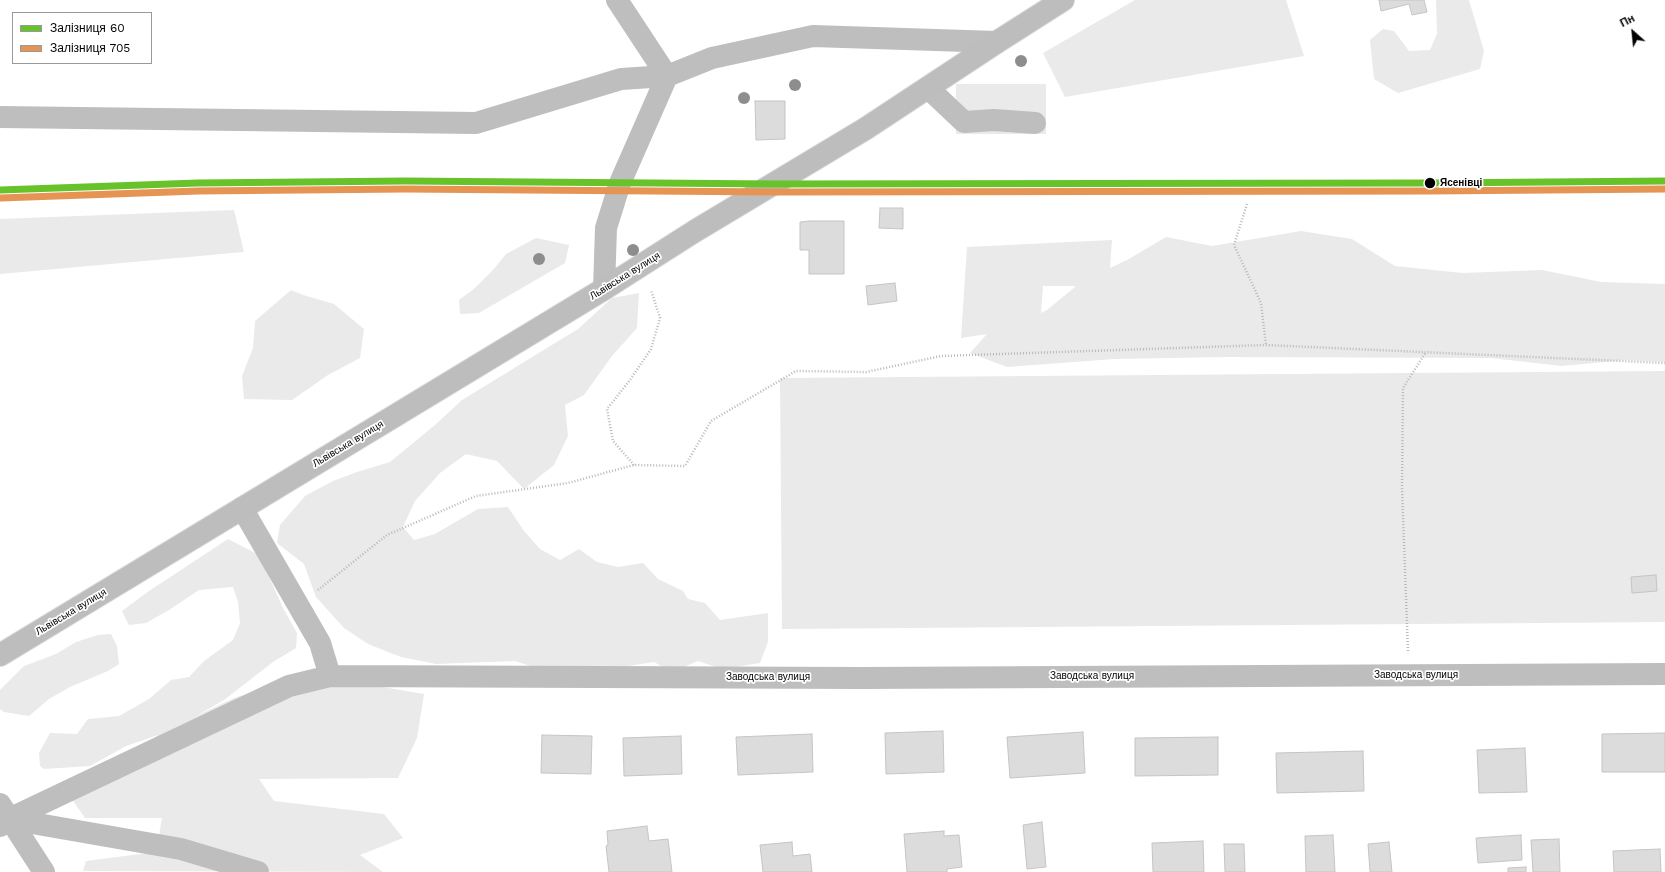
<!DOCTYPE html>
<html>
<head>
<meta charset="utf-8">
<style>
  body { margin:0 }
  #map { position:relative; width:1665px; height:872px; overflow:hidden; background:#fff; font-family:"Work Sans",sans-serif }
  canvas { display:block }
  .legend { position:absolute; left:12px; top:12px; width:140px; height:52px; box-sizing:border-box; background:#fff; border:1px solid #999; margin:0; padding:5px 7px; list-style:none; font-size:12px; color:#000 }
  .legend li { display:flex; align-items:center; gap:8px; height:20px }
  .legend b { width:20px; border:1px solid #999 }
  .north { position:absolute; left:1613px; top:12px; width:40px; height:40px; -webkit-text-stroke:3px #fff; paint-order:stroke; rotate:333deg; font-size:11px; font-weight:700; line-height:16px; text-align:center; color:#000 }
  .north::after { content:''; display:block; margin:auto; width:14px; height:18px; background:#000; clip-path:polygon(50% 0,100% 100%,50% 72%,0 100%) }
</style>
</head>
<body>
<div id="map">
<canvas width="1665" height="872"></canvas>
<ul class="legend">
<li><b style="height:5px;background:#68c32b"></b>Залізниця 60</li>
<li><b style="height:5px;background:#e69453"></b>Залізниця 705</li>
</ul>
<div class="north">Пн</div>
</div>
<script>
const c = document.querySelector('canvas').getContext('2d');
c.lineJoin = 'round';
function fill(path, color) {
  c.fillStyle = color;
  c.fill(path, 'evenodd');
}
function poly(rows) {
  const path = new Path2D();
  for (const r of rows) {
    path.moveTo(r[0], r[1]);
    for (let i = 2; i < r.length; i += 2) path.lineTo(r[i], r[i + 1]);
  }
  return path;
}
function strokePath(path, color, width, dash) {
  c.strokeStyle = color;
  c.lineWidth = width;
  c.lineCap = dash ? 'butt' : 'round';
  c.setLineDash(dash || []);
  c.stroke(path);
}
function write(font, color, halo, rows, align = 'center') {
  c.font = font + ' "Work Sans",sans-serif';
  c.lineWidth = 3.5;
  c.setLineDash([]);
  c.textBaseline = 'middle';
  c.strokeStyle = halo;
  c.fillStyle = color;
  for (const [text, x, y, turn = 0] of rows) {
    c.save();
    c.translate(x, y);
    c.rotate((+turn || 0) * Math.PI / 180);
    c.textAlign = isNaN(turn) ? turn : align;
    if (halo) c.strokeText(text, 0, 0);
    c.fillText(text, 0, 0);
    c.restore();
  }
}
fill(poly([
  [1135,0,1286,0,1304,56,1065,97,1043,53],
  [1436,0,1469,0,1484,51,1480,69,1398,93,1374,79,1370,40,1383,29,1394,31,1409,51,1430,50,1437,34],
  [956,84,1046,84,1046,134,956,134],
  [234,210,244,252,0,274,0,219],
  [1301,231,1352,239,1395,266,1462,273,1542,270,1601,282,1665,284,1665,362,1626,360,1562,366,1491,358,1225,357,1114,359,1007,367,970,353,987,334,961,338,967,247,1112,240,1110,268,1127,260,1166,237,1212,246],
  [1043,286,1075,286,1075,287,1047,310,1041,313],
  [536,238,569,245,565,263,479,313,460,314,459,300,475,288,493,270,506,254],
  [291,290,303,295,334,304,364,329,360,358,328,375,292,400,244,399,242,376,253,348,255,321],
  [639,293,637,328,612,356,584,395,565,405,568,436,554,465,524,489,497,461,466,454,440,473,415,501,403,527,414,540,435,534,478,509,508,507,524,531,540,549,560,560,579,549,597,562,618,567,643,563,658,579,683,591,688,599,705,603,720,620,768,613,768,642,760,663,722,669,698,661,672,672,654,662,628,666,540,669,515,661,436,664,401,657,368,644,344,628,316,597,304,564,277,543,280,525,305,496,333,481,357,472,390,462,435,425,462,400,578,329,612,298],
  [1665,371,1665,622,782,629,780,378],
  [228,539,259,555,284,610,297,633,296,648,273,662,224,700,196,716,234,698,313,672,371,685,424,694,417,738,398,778,259,779,274,801,384,814,403,838,360,855,383,872,83,871,86,861,156,852,162,818,85,818,65,789,107,776,158,735,126,746,90,766,44,769,40,766,39,753,50,733,77,734,88,719,119,716,149,699,171,680,189,677,204,661,233,640,240,623,238,602,233,587,199,590,169,610,146,623,129,625,122,611,146,593],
  [111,634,117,646,119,664,108,671,70,687,49,699,29,716,4,712,0,709,0,690,24,666,56,654,76,642,98,635]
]), '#eaeaea');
const building = poly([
  [1379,0,1424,0,1427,12,1412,15,1409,4,1381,11,1379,0],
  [755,101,785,101,785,139,756,140,755,101],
  [880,208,903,208,903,229,879,228,880,208],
  [809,221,844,221,844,274,809,274,809,250,800,250,800,222,809,221],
  [895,283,897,301,868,305,866,286,895,283],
  [1656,575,1657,591,1632,593,1631,577,1656,575],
  [943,731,944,772,886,774,885,733,943,731],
  [1083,732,1085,773,1010,778,1007,737,1083,732],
  [1665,733,1665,772,1602,772,1602,734,1665,733],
  [812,734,813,772,738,775,736,737,812,734],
  [542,735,592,736,591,774,541,773,542,735],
  [681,736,682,774,624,776,623,738,681,736],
  [1218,737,1218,775,1135,776,1135,738,1218,737],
  [1525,748,1527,792,1479,793,1477,750,1525,748],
  [1363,751,1364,791,1277,793,1276,753,1363,751],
  [1042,822,1046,867,1027,869,1023,825,1042,822],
  [647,826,649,841,668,839,672,872,609,872,606,846,608,845,607,831,647,826],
  [944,831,944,836,959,835,962,867,947,869,947,872,907,872,904,834,944,831],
  [1333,835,1335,872,1306,872,1305,836,1333,835],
  [1521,835,1522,860,1478,863,1476,838,1521,835],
  [1559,839,1560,872,1533,872,1531,840,1559,839],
  [1203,841,1204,872,1153,872,1152,843,1203,841],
  [792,842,793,856,810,854,812,872,763,872,760,845,792,842],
  [1389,842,1392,872,1370,872,1368,844,1389,842],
  [1224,844,1244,844,1245,872,1225,872,1224,844],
  [1660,849,1661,872,1614,872,1613,851,1660,849],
  [1526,867,1526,872,1508,872,1508,868,1526,867]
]);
fill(building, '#dcdcdc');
strokePath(building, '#c5c5c5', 1);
const highway = poly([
  [0,655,604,289,695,231,865,129,997,42,1063,0]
]);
strokePath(highway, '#dbdbdb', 24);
strokePath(poly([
  [1247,204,1234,245,1261,303,1266,345],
  [634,465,613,441,607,409,630,380,651,349,660,318,651,290],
  [318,590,387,535,476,496,568,483,634,465,685,466,711,421,796,371,866,372,941,356,1266,345,1665,363],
  [1408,651,1402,488,1403,388,1426,352]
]), '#b8b8b8', 2.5, [1, 2]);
strokePath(poly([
  [928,88,964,122,994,120,1035,123],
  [0,117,476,123,621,79,667,76,712,58,813,36,997,42],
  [604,289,606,228,620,183,667,76,617,0],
  [242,508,320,643,330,676],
  [0,804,44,872],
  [9,819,181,849,258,872],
  [0,826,9,819,289,686,330,676,861,678,1665,674]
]), '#bebebe', 22);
strokePath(highway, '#bdbdbd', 22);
strokePath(poly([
  [0,190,198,183,405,181,775,184,1430,183,1665,181]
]), '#68c32b', 7);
strokePath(poly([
  [0,198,198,191,405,189,775,192,1430,191,1665,189]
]), '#e69453', 7);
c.fillStyle = '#8d8d8d';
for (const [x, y] of [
  [1021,61],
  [795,85],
  [744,98],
  [633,250],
  [539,259]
]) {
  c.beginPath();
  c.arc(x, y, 6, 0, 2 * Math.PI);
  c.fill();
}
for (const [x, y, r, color] of [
  [1430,183,6,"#000"]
]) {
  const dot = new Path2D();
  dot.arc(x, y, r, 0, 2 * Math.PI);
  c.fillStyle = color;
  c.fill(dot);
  strokePath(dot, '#fff', 1.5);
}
write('bold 10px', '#000', '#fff', [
  ["Ясенівці",1440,183]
], 'left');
write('10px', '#000', '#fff', [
  ["Львівська вулиця",625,276,-32],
  ["Львівська вулиця",348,444,-31],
  ["Львівська вулиця",71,612,-31],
  ["Заводська вулиця",1416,675],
  ["Заводська вулиця",1092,676],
  ["Заводська вулиця",768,677]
]);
</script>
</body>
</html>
